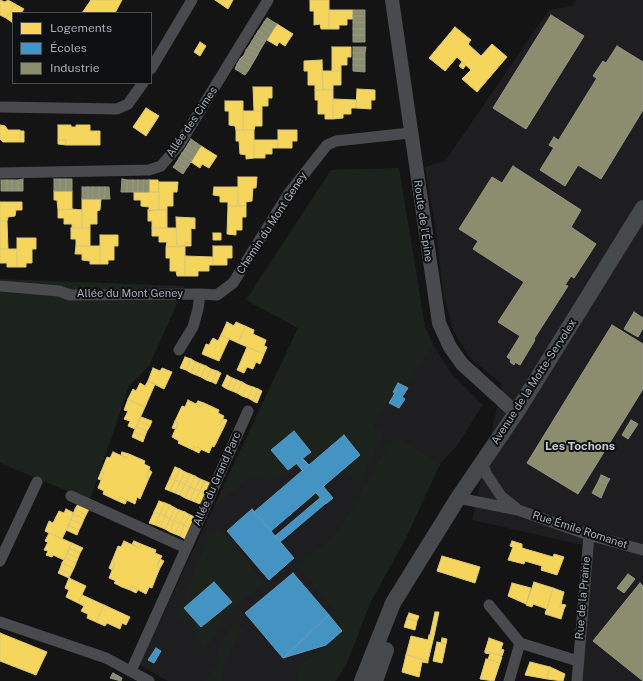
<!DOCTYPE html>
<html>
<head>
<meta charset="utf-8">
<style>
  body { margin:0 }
  #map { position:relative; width:643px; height:681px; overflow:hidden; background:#141414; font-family:"Public Sans",sans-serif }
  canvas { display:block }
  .legend { position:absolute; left:12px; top:12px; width:140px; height:72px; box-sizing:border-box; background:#0e0f10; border:1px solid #4a4e53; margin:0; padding:5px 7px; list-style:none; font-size:12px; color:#a4acb7 }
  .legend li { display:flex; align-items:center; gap:8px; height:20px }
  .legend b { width:20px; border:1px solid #4a4e53 }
</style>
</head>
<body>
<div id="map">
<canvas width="643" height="681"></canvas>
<ul class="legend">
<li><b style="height:11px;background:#f6d55c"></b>Logements</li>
<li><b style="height:11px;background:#4393c3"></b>Écoles</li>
<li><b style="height:11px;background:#8c8c6e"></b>Industrie</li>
</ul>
</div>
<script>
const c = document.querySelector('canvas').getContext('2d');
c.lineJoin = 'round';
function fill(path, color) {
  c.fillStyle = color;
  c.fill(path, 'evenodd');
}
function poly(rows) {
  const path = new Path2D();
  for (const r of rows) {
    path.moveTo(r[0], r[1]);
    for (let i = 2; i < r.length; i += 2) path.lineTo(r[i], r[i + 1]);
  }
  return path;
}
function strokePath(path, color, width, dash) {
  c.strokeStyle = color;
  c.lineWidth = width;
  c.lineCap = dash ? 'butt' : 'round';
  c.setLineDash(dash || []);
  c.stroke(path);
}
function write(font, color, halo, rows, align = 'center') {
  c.font = font + ' "Public Sans",sans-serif';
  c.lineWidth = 4;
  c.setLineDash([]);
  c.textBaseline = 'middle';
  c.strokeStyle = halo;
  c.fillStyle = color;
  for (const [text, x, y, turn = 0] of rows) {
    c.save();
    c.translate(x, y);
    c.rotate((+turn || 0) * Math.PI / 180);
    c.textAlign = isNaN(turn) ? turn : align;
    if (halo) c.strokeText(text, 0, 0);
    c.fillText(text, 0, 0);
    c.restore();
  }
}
fill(poly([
  [577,0,643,0,643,681,574,681,583,545,472,520,502,384,470,358,453,330,443,292,436,231,425,167,445,161,549,10,572,6],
  [399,168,425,327,433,345,452,374,483,405,456,447,440,464,405,540,371,601,347,663,335,681,168,681,139,665,298,328,246,300,331,170]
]), '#1e1e20');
fill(poly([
  [399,168,425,327,433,344,408,385,398,380,373,427,382,431,382,437,358,484,344,470,361,455,344,434,309,463,305,458,312,452,294,430,270,450,288,472,283,477,268,481,256,476,250,477,214,507,298,328,246,300,331,170],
  [0,279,185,286,149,366,129,386,90,500,0,463],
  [394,435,440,464,405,540,371,601,347,663,338,678,335,681,298,681,297,676,301,665,343,631,335,612,298,565,334,536,344,523],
  [215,529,221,530,264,582,233,609,223,621,205,651,189,619,181,623,179,610,209,537],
  [235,622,244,631,235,642,223,666,221,681,206,681,215,665,222,642]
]), '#1c231d');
const homes = poly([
  [0,0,5,2,8,0,15,4,6,18,0,15,0,0],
  [91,0,122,0,115,13,82,13,91,0],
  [215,0,233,0,228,9,215,0],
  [310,0,329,0,329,29,321,29,320,24,314,25,314,11,310,11,310,0],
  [15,4,24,9,21,13,13,13,13,23,6,18,15,4],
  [329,10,353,10,353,19,347,19,347,25,339,25,339,29,329,29,329,10],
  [277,24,293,34,285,46,279,42,277,46,267,40,277,24],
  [455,27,471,40,468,44,481,56,492,44,507,57,477,92,462,79,471,70,457,57,445,71,429,58,455,27],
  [200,42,206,46,200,56,194,52,200,42],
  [332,47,351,47,351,57,347,57,347,65,341,65,341,71,332,71,332,47],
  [322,60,323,90,315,90,315,85,308,85,308,71,304,71,304,61,322,60],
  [462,62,466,65,463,69,459,66,462,62],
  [322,71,341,71,341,85,333,85,333,90,323,90,322,71],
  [253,87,272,87,272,98,268,98,268,106,262,106,262,111,254,111,253,87],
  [357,89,375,90,375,100,371,100,371,109,356,108,357,89],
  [315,90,333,90,333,119,325,119,325,114,318,114,318,100,315,100,315,90],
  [333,99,357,100,356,108,351,108,351,114,343,114,343,118,333,119,333,99],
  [225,101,243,101,243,130,236,130,235,126,229,125,229,111,225,111,225,101],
  [146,108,159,116,146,136,133,127,146,108],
  [243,111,262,111,262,126,255,126,254,130,243,130,243,111],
  [0,125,5,126,8,130,20,130,20,142,3,142,0,139,0,125],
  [58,125,71,125,71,127,76,127,76,125,90,125,90,131,100,131,100,145,66,145,66,140,58,140,58,125],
  [236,130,254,130,254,158,246,159,246,155,240,154,239,141,236,141,236,130],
  [278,130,297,130,297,141,292,141,292,148,278,148,278,130],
  [20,131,24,131,24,142,20,142,20,131],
  [58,140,66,140,66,145,58,144,58,140],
  [254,140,278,140,278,148,272,148,272,154,265,154,265,158,254,158,254,140],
  [201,146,217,156,209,168,202,164,200,168,191,162,201,146],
  [238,177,257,177,256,188,253,188,252,201,246,202,246,206,238,206,238,177],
  [149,180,158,180,159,192,149,192,149,180],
  [159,182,178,182,177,192,173,192,173,206,167,206,167,210,159,210,159,182],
  [214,187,238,187,238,206,228,206,228,202,220,202,220,196,213,195,214,187],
  [54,191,72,191,72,209,58,210,57,200,54,200,54,191],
  [134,192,159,192,159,210,149,211,149,207,141,206,141,200,134,200,134,192],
  [82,199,101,199,100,210,97,211,97,224,90,224,90,228,82,228,82,199],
  [0,202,22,202,22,210,16,210,15,216,8,217,7,221,0,221,0,202],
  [228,206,246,206,246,217,242,217,242,230,236,230,236,235,227,234,228,206],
  [72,209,82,210,82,228,72,228,72,224,64,224,64,218,58,218,58,210,72,209],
  [148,210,167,210,167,228,152,228,152,221,148,221,148,210],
  [176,217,195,218,195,229,191,228,191,243,185,243,185,246,177,247,176,217],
  [0,221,7,221,8,249,0,249,0,221],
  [71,228,90,228,90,246,76,246,76,239,71,239,71,228],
  [152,228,176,228,177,247,166,247,167,242,159,242,159,236,152,236,152,228],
  [213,233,221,233,221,240,213,240,213,233],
  [100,235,118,235,118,246,114,246,114,260,108,260,108,264,100,264,100,235],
  [17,238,36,238,36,249,32,249,32,263,26,263,26,267,17,267,17,238],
  [185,243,191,243,191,246,185,246,185,243],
  [76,246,100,246,100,264,90,264,90,261,82,260,82,254,75,254,76,246],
  [185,246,185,276,177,276,176,271,170,271,170,258,166,258,166,247,185,246],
  [213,246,232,246,232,258,227,258,227,265,213,265,213,246],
  [0,249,17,249,17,267,7,267,7,263,0,263,0,249],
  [185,256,213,257,213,265,209,265,209,271,198,271,198,276,185,276,185,256],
  [227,322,234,326,236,322,245,326,238,343,221,335,227,322],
  [245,326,254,330,253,334,266,340,264,346,267,347,264,354,238,343,245,326],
  [221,335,229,339,219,361,202,354,206,344,209,345,213,338,218,341,221,335],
  [247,347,264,354,260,364,256,362,253,369,247,367,244,373,237,370,247,347],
  [185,357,191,359,186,370,180,368,185,357],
  [191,359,196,362,191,373,186,370,191,359],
  [196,362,201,364,196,375,191,373,196,362],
  [201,364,206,366,201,377,196,375,201,364],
  [206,366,211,369,206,380,201,377,206,366],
  [153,368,160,371,162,368,172,372,164,389,148,381,153,368],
  [211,369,217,371,212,382,206,380,211,369],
  [217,371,221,373,216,384,212,382,217,371],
  [227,375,232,378,227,389,222,386,227,375],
  [232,378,237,380,232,391,227,389,232,378],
  [237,380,242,382,237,393,232,391,237,380],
  [148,381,155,384,145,407,128,399,133,389,136,391,140,383,145,386,148,381],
  [242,382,247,385,242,396,237,393,242,382],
  [247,385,253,387,248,398,242,396,247,385],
  [253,387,258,389,253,401,248,398,253,387],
  [258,389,262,391,257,403,253,401,258,389],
  [128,399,145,407,135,429,128,426,130,421,124,419,128,411,124,410,128,399],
  [188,400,202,407,204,403,219,410,218,413,224,416,220,425,224,427,214,447,212,446,209,453,194,446,193,450,178,443,179,441,172,437,178,423,175,421,182,406,185,407,188,400],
  [198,401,204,403,202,407,196,404,198,401],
  [141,417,152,421,150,426,139,421,141,417],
  [223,419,227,420,224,427,220,425,223,419],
  [139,421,150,426,147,431,136,427,139,421],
  [175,421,178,423,176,429,172,428,175,421],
  [136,427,147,431,145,436,134,432,136,427],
  [134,432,145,436,143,442,132,437,134,432],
  [194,446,201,449,199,453,193,450,194,446],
  [113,452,127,458,129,454,145,461,144,464,150,467,146,477,149,478,140,499,137,497,135,504,120,497,118,501,103,494,104,491,98,488,104,473,101,472,107,457,110,458,113,452],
  [122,452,129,454,127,458,121,455,122,452],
  [175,467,180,469,175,480,170,478,175,467],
  [180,469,185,472,180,482,175,480,180,469],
  [149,470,152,472,149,478,146,477,149,470],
  [101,472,104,473,101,480,98,479,101,472],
  [185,472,190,474,185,484,180,482,185,472],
  [190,474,195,476,190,487,185,484,190,474],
  [195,476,200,479,195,489,190,487,195,476],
  [170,478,175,480,170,491,165,489,170,478],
  [200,479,205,481,200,491,195,489,200,479],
  [175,480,180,482,175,493,170,491,175,480],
  [205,481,210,483,205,494,200,491,205,481],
  [180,482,185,484,180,495,175,493,180,482],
  [185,484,190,487,185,498,180,495,185,484],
  [190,487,195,489,190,500,185,498,190,487],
  [195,489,200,491,195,502,190,500,195,489],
  [200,491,205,494,200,504,195,502,200,491],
  [120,497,127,500,125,504,118,501,120,497],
  [159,501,165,503,160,514,154,512,159,501],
  [165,503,170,505,165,516,160,514,165,503],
  [78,504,89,509,86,515,75,509,78,504],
  [170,505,175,508,170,519,165,516,170,505],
  [175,508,179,510,174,521,170,519,175,508],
  [66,509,74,513,62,539,45,531,49,521,53,523,59,511,64,513,66,509],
  [75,509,86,515,84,519,73,514,75,509],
  [179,510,185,512,180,523,174,521,179,510],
  [154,512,160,514,155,525,149,523,154,512],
  [185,512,190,515,184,525,180,523,185,512],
  [73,514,84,519,82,524,71,520,73,514],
  [160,514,165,516,160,527,155,525,160,514],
  [190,515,195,517,190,528,184,525,190,515],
  [165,516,170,519,165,529,160,527,165,516],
  [170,519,174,521,170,532,165,529,170,519],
  [71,520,82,524,79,530,68,525,71,520],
  [174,521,180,523,175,534,170,532,174,521],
  [180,523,184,525,180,536,175,534,180,523],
  [68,525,79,530,77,535,66,530,68,525],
  [184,525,190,528,185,539,180,536,184,525],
  [49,533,72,543,64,560,53,555,52,557,46,555,48,551,44,550,48,542,45,541,49,533],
  [124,541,139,548,141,544,156,550,155,553,162,556,157,566,160,568,157,575,152,588,149,587,146,594,131,586,130,590,122,587,114,583,116,581,109,578,115,563,112,561,118,546,121,547,124,541],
  [134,541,141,544,139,548,132,544,134,541],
  [512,541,522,544,522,548,553,557,554,554,564,557,557,575,541,570,542,566,525,561,524,564,508,560,513,547,510,546,512,541],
  [72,543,83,548,80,553,69,548,72,543],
  [69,548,80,553,78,558,67,553,69,548],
  [67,553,78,558,76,563,65,558,67,553],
  [442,556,480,567,475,583,437,571,442,556],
  [65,558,76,563,74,568,62,563,65,558],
  [160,559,164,561,160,568,157,566,160,559],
  [112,561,115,563,112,570,109,568,112,561],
  [62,563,74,568,71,574,60,569,62,563],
  [60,569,71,574,69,578,58,573,60,569],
  [69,578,86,586,78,603,66,597,69,590,65,588,69,578],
  [534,582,553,588,547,609,533,604,532,607,526,605,534,582],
  [512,583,531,588,526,604,508,596,512,583],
  [131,586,138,590,136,593,130,590,131,586],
  [553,588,564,592,560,608,564,609,561,619,545,614,553,588],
  [82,595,104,605,96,622,87,618,88,614,81,611,84,606,78,603,82,595],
  [561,604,566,605,564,609,560,608,561,604],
  [104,605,130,617,126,625,122,623,120,629,107,623,105,626,96,622,104,605],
  [435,612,439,612,434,636,430,635,435,612],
  [409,613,419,616,417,621,407,618,409,613],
  [407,618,417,621,415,630,404,627,407,618],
  [0,633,47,652,36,675,0,661,0,633],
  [429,635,434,636,428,661,406,655,411,636,428,640,429,635],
  [442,638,447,639,446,644,441,643,442,638],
  [489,638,503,643,499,655,485,651,489,638],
  [437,642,446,644,442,663,433,661,437,642],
  [501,649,504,650,502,656,499,655,501,649],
  [485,651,499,655,502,657,500,663,488,659,490,654,485,653,485,651],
  [406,655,428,661,428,663,422,662,419,677,402,672,406,655],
  [486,659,500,663,494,681,480,679,486,659],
  [530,662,550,667,547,679,525,675,530,662],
  [550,667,565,674,563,681,547,679,550,667]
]);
fill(homes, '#f6d55c');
strokePath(homes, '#ddc977', 1);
const schools = poly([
  [398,383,408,388,402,397,405,399,399,408,389,403,395,393,393,392,398,383],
  [294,431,311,452,288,470,271,450,294,431],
  [344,435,360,455,271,531,254,512,344,435],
  [302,458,309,465,302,470,296,463,302,458],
  [323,486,333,498,326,504,316,493,323,486],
  [320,498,325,504,280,542,275,536,320,498],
  [252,509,294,558,269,580,227,531,252,509],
  [293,573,329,615,283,658,245,613,293,573],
  [214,582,232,602,201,627,184,608,214,582],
  [329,615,342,631,326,645,283,658,329,615],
  [156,648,161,651,154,663,148,660,156,648]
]);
fill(schools, '#4393c3');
strokePath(schools, '#609abf', 1);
const industry = poly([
  [353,10,365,10,365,16,353,16,353,10],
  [551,15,584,36,526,129,493,108,551,15],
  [353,16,365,16,365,23,353,22,353,16],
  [267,18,277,24,274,28,264,22,267,18],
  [264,22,274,28,271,33,261,27,264,22],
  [353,22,365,23,365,29,353,29,353,22],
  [261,27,271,33,268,38,258,31,261,27],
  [353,29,365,29,365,35,353,35,353,29],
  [258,31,268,38,265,42,255,36,258,31],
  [353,35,365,35,365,42,353,42,353,35],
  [255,36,265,42,262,47,252,41,255,36],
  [252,41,262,47,259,52,249,46,252,41],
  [249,46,259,52,257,56,246,50,249,46],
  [617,46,643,62,643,110,601,179,578,165,565,186,540,170,597,78,593,76,603,61,606,63,617,46],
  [353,47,366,47,365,53,353,53,353,47],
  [246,50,257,56,254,61,244,55,246,50],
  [353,53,365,53,365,59,353,59,353,53],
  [244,55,254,61,251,66,240,59,244,55],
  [240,59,251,66,248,71,237,64,240,59],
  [353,59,365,59,365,66,353,65,353,59],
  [237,64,248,71,245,75,235,69,237,64],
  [353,65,365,66,365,72,353,71,353,65],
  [554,137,558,140,554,148,549,145,554,137],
  [191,139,201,146,198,150,188,144,191,139],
  [188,144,198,150,195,155,185,149,188,144],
  [185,149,195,155,192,160,182,153,185,149],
  [182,153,192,160,189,165,179,158,182,153],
  [179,158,189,165,186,169,176,163,179,158],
  [176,163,186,169,183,174,173,167,176,163],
  [513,166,581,210,571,227,596,244,574,278,571,276,565,285,568,286,534,339,535,340,520,365,515,362,514,365,510,362,511,360,507,357,520,336,498,322,524,282,473,249,478,241,459,229,492,177,502,183,513,166],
  [23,179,23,191,18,191,18,180,23,179],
  [54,179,60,179,60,191,54,191,54,179],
  [60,179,66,179,66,191,60,191,60,179],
  [66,179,72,179,72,191,66,191,66,179],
  [122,179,127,180,127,192,121,192,122,179],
  [1,180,7,180,7,191,1,191,1,180],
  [7,180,12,180,12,191,7,191,7,180],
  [12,180,18,180,18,191,12,191,12,180],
  [127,180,133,180,133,192,127,192,127,180],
  [133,180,138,180,138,192,133,192,133,180],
  [138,180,144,180,143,192,138,192,138,180],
  [144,180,149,180,149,192,143,192,144,180],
  [82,187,88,187,88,199,82,199,82,187],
  [88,187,93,187,93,199,88,199,88,187],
  [93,187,99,187,99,199,93,199,93,187],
  [99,187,105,187,104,199,99,199,99,187],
  [105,187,109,187,110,199,104,199,105,187],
  [634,312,643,318,643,328,638,337,624,329,634,312],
  [612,325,643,344,643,389,578,494,527,463,612,325],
  [631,420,638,424,628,439,622,435,631,420],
  [601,475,610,479,607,484,599,480,601,475],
  [599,480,607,484,601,498,592,493,599,480],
  [628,574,635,579,624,593,617,588,628,574],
  [640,583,643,586,643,681,593,641,640,583],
  [113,673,122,678,121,681,110,678,113,673]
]);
fill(industry, '#8c8c6e');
strokePath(industry, '#939684', 1);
strokePath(poly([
  [151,69,192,0],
  [0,107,117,109,128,104,143,83],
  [0,173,149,170,161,166,179,145,268,0],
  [0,286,59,291,70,295,200,294,198,309,193,327,179,350],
  [200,294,217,295,233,283,289,193,327,145,336,141,410,133],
  [482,463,487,475,501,496,516,508],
  [71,496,186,548],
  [458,498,518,510,589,535,643,550],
  [0,561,37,482],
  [489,605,520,643,578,661],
  [0,622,106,658,149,681],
  [131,671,248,411],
  [509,681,520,643],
  [577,681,589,535]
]), '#484a4d', 11);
strokePath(poly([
  [392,0,439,323,450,347,462,364,516,413]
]), '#484a4d', 14);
strokePath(poly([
  [362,681,393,603,458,498,516,413,643,208],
  [375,681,386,650]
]), '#46494c', 16);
write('11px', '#a4acb7', '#0e0f10', [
  ["Allée des Cimes",192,122,-56],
  ["Route de l'Épine",423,221,82],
  ["Chemin du Mont Geney",272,223,-57],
  ["Allée du Mont Geney",130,294],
  ["Avenue de la Motte-Servolex",534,382,-57],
  ["Allée du Grand Parc",217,479,-66],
  ["Rue Émile Romanet",580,530,18],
  ["Rue de la Prairie",583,598,-85]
]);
write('bold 12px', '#c6cad2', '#0e0f10', [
  ["Les Tochons",580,446]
]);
</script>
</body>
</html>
